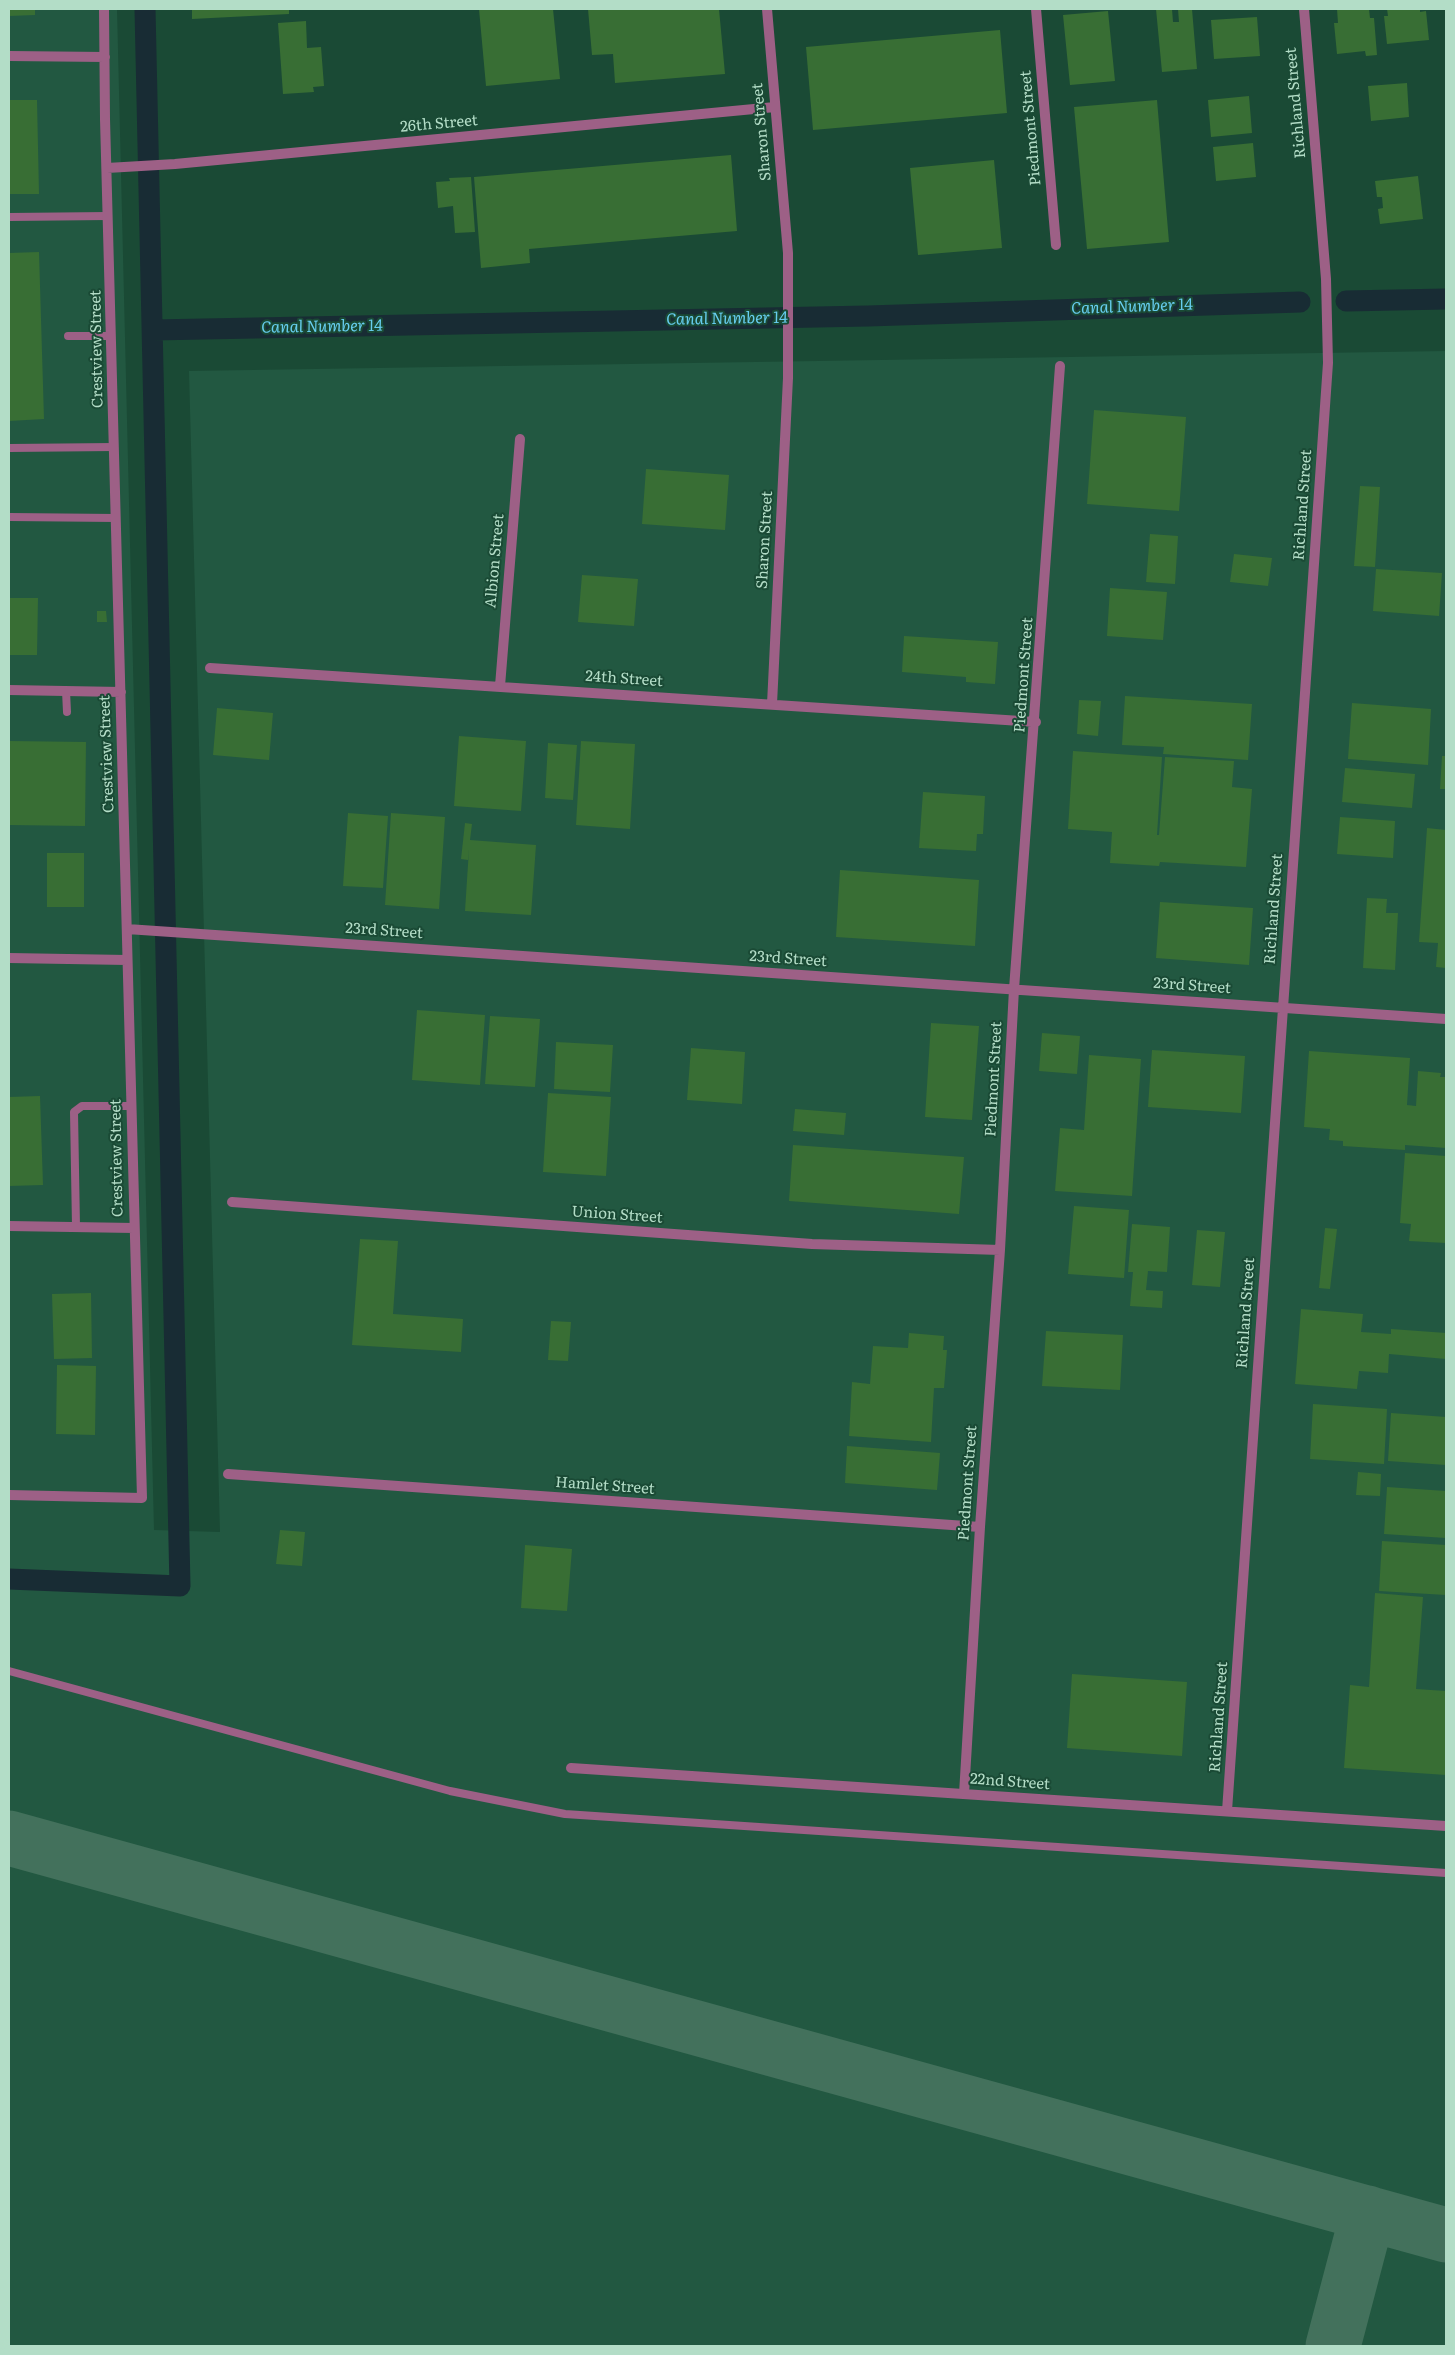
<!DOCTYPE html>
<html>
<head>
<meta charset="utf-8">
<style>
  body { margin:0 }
  #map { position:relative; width:1455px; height:2355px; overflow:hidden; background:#1a4a35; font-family:Literata,serif }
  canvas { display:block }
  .frame { position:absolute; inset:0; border:10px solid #b3ddc7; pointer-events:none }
</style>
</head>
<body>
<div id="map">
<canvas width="1455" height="2355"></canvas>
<div class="frame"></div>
</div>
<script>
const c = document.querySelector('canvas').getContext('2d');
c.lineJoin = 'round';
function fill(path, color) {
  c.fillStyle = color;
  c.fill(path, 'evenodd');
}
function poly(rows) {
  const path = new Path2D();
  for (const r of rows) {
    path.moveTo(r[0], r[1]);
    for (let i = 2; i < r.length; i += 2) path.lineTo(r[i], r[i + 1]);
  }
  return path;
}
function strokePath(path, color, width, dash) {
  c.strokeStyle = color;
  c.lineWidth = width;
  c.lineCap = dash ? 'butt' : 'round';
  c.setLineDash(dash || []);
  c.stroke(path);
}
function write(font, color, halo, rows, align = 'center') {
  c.font = font + ' Literata,serif';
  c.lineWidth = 4;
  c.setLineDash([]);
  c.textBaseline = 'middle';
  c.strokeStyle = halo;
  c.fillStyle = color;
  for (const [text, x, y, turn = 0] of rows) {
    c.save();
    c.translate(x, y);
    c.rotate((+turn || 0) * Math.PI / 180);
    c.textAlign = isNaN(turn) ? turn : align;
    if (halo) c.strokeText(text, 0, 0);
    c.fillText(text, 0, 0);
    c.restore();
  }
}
fill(poly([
  [9,9,117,9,154,1530,220,1532,189,371,1446,351,1446,2346,9,2346]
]), '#225841');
strokePath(poly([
  [1346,301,1446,299],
  [153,330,868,316,1300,302],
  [9,1579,180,1586,145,9]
]), '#182c34', 21);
strokePath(poly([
  [9,1838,1446,2235],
  [1333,2346,1368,2213]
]), '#43715c', 55);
fill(poly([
  [9,9,35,9,35,15,9,16],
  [192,9,289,9,289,14,192,19],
  [479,9,553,9,560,79,486,86],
  [588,9,719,9,725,74,615,83,613,54,592,55],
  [1156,9,1172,9,1173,22,1179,22,1178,9,1192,9,1197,69,1162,72],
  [1337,9,1369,9,1370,18,1374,18,1377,55,1366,56,1365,51,1337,54,1334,23,1338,23],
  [1387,9,1420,9,1420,12,1426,11,1429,40,1387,44,1384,16,1388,16],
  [1108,11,1115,81,1070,85,1063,15],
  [1257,17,1260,56,1214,59,1211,20],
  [306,21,307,48,321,47,324,86,313,87,314,92,283,94,278,23],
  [1000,30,1007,113,813,130,806,47],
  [1407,83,1409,117,1371,121,1368,86],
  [1249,96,1252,133,1211,137,1208,100],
  [9,100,37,100,39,194,9,194],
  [1157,100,1169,242,1087,249,1074,107],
  [1253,143,1256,177,1216,181,1213,147],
  [731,155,737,231,529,249,530,263,481,268,474,177],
  [994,160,1002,248,918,255,910,168],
  [1418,176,1423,219,1380,224,1378,209,1383,208,1382,197,1377,197,1375,181],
  [471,177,475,232,455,233,453,206,438,208,436,182,450,181,449,178],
  [39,252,44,419,9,421,9,253],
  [1094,410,1186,417,1179,511,1087,504],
  [646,469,729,475,725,530,642,524],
  [1360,486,1380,487,1375,567,1354,566],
  [1150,534,1178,536,1175,584,1146,582],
  [1234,554,1272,558,1268,586,1230,582],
  [1376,569,1442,573,1439,616,1373,611],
  [582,575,638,579,634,626,578,622],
  [1110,588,1167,592,1163,640,1107,636],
  [9,598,38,598,37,655,9,655],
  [97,611,106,611,107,622,97,622],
  [904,636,998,642,995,684,966,682,966,677,902,672],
  [1125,696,1252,704,1248,760,1163,754,1164,747,1122,745],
  [1079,700,1101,701,1098,736,1077,734],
  [1352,703,1431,709,1428,765,1348,759],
  [217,708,273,713,269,760,213,755],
  [459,736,526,741,521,811,454,806],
  [9,741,86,742,85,826,9,825],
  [581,741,635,744,630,829,576,825],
  [548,743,577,745,573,800,545,798],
  [1073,751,1162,757,1157,835,1159,835,1165,757,1234,761,1232,787,1252,789,1246,867,1160,862,1159,866,1110,863,1112,832,1068,829],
  [1442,756,1446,756,1446,789,1440,789],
  [1345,768,1415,774,1412,808,1342,802],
  [923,792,985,796,983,834,977,834,976,851,919,848],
  [348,813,388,816,383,888,343,886],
  [391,813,445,817,439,909,385,905],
  [1340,817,1395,821,1393,858,1337,854],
  [465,823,472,824,470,840,536,845,531,915,465,911,469,849,468,860,461,859],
  [1427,828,1446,830,1446,968,1436,967,1438,943,1419,942],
  [47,853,84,853,84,907,47,907],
  [840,870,979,880,975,946,836,937],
  [1367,898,1387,899,1386,913,1398,913,1395,970,1363,968],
  [1160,902,1253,908,1249,965,1156,958],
  [417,1010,485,1015,480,1085,412,1080],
  [490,1016,540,1019,535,1087,485,1084],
  [931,1023,979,1026,972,1120,925,1117],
  [1042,1033,1080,1036,1077,1074,1039,1071],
  [556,1042,613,1045,610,1092,554,1089],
  [691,1048,745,1052,742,1104,687,1100],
  [1152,1050,1245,1056,1241,1113,1148,1107],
  [1309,1051,1410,1058,1407,1105,1416,1106,1418,1071,1441,1073,1440,1077,1446,1077,1446,1148,1405,1145,1405,1150,1343,1146,1343,1141,1329,1140,1330,1129,1304,1127],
  [1089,1055,1141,1059,1132,1196,1055,1191,1060,1128,1084,1130],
  [548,1093,611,1097,606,1176,543,1172],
  [40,1096,43,1185,9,1186,9,1097],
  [795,1109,846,1113,844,1135,793,1131],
  [793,1145,964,1157,959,1214,789,1201],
  [1405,1153,1446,1156,1446,1243,1409,1241,1411,1224,1400,1223],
  [1074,1206,1129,1210,1124,1278,1068,1274],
  [1132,1224,1170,1227,1167,1272,1148,1271,1146,1290,1163,1291,1162,1308,1130,1306,1133,1272,1128,1272],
  [1325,1228,1337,1229,1330,1289,1319,1288],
  [1197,1230,1225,1232,1220,1287,1192,1285],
  [360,1239,398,1241,393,1314,463,1319,461,1352,352,1345],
  [91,1293,92,1358,54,1359,52,1294],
  [1301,1309,1363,1314,1361,1332,1391,1334,1391,1329,1446,1333,1446,1359,1389,1354,1388,1373,1359,1371,1357,1389,1295,1384],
  [551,1321,571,1322,568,1361,548,1360],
  [1046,1331,1123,1335,1120,1390,1042,1386],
  [909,1333,944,1336,943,1350,947,1350,944,1388,934,1388,931,1442,849,1436,852,1382,870,1384,873,1346,908,1348],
  [57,1365,96,1366,95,1435,56,1434],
  [1313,1404,1387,1409,1384,1464,1310,1459],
  [1391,1413,1446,1417,1446,1465,1388,1461],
  [847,1446,940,1453,937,1490,845,1483],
  [1358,1472,1381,1474,1380,1496,1356,1495],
  [1387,1487,1446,1491,1446,1538,1384,1534],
  [280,1530,305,1532,302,1566,276,1564],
  [1382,1541,1446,1545,1446,1595,1379,1591],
  [525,1545,572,1549,567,1611,521,1608],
  [1375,1593,1423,1597,1416,1689,1446,1691,1446,1775,1344,1768,1350,1685,1369,1687],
  [1072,1674,1187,1682,1182,1756,1067,1748]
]), '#386e34');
strokePath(poly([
  [9,217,108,216],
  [68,336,111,336],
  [9,448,114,447],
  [9,517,116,518],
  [66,691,67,712],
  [76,1227,74,1112,82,1106,131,1106],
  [9,1671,450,1791,565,1814,1446,1873]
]), '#9d6086', 8);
strokePath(poly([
  [767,9,788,253,788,378,772,704],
  [1036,9,1056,245],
  [9,56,105,57],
  [107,168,175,164,775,107],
  [210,668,1036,722],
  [500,686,520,439],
  [9,690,121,692],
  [127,929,1446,1019],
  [9,958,127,960],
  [232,1202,812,1244,1000,1250],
  [9,1226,134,1228],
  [228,1474,980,1527],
  [9,1495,142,1498,105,119,104,9],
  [571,1768,1446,1826],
  [964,1794,980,1527,1000,1250,1014,989,1060,366],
  [1227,1811,1328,363,1326,279,1304,9]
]), '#9d6086', 10);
write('15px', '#b3ddc7', '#1a4a35', [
  ["Richland Street",1296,103,-95],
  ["26th Street",439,124,-5],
  ["Piedmont Street",1031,128,-95],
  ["Sharon Street",762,132,-95],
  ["Crestview Street",97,349,-91],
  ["Richland Street",1303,505,-86],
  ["Sharon Street",765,540,-87],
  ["Albion Street",495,561,-85],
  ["Piedmont Street",1024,675,-86],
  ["24th Street",624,679,4],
  ["Crestview Street",107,754,-92],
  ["Richland Street",1274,909,-86],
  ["23rd Street",384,931,4],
  ["23rd Street",788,959,4],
  ["23rd Street",1192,986,4],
  ["Piedmont Street",994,1079,-87],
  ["Crestview Street",117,1158,-91],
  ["Union Street",617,1215,4],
  ["Richland Street",1246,1313,-86],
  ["Piedmont Street",968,1483,-86],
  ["Hamlet Street",605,1486,4],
  ["Richland Street",1219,1717,-86],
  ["22nd Street",1010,1782,4]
]);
write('italic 16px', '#67cdef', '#1a4a35', [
  ["Canal Number 14",1132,307,-2],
  ["Canal Number 14",727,319,-1],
  ["Canal Number 14",322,327,-1]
]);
</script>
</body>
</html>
